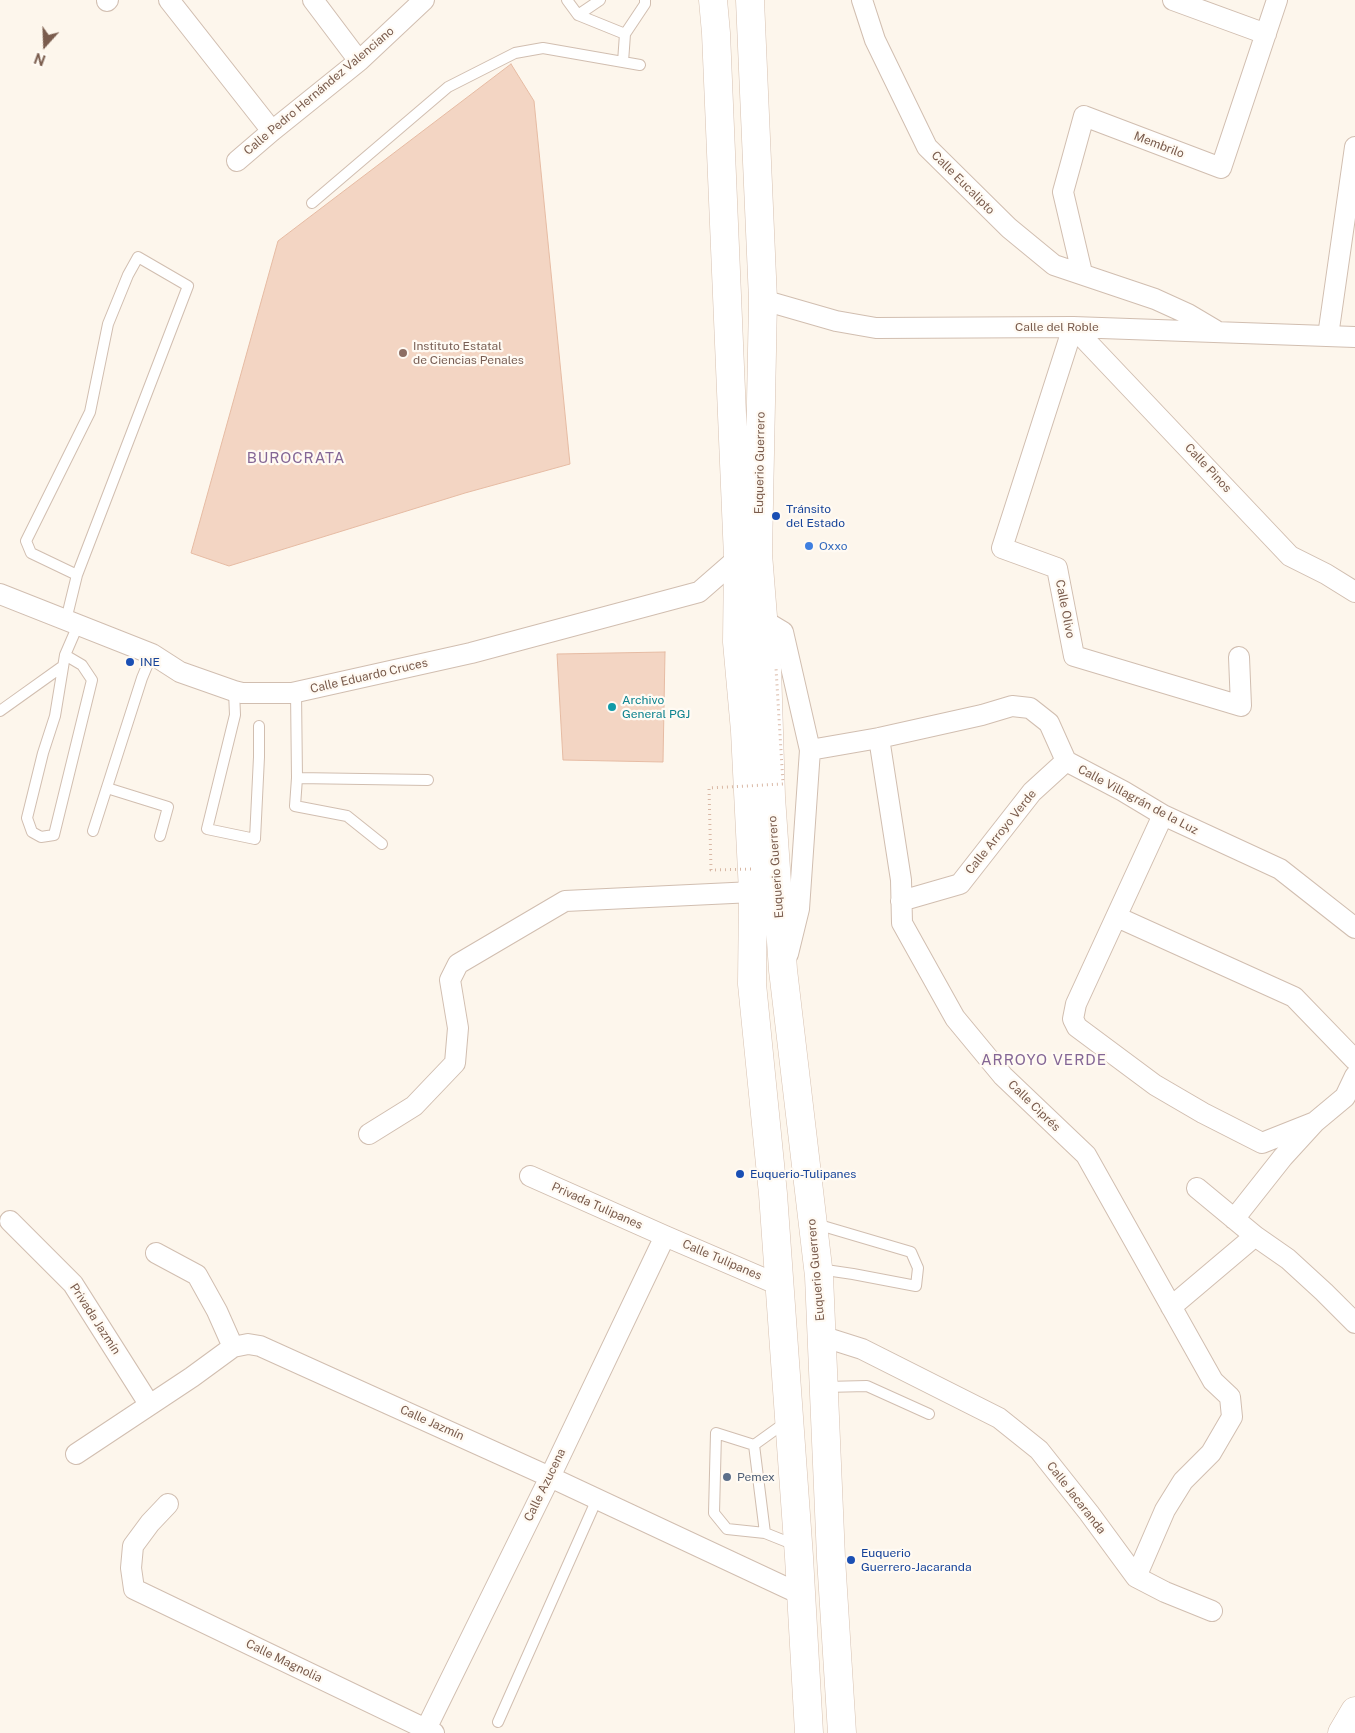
<!DOCTYPE html>
<html>
<head>
<meta charset="utf-8">
<style>
  body { margin:0 }
  #map { position:relative; width:1355px; height:1733px; overflow:hidden; background:#fdf6ec; font-family:"Public Sans",sans-serif }
  canvas { display:block }
  .north { position:absolute; left:20px; top:20px; width:50px; height:50px; -webkit-text-stroke:4px #fffaf3; paint-order:stroke; rotate:200deg; font-size:14px; font-weight:700; line-height:20px; text-align:center; color:#7a5c4d }
  .north::after { content:''; display:block; margin:auto; width:18px; height:22px; background:#7a5c4d; clip-path:polygon(50% 0,100% 100%,50% 72%,0 100%) }
</style>
</head>
<body>
<div id="map">
<canvas width="1355" height="1733"></canvas>
<div class="north">N</div>
</div>
<script>
const c = document.querySelector('canvas').getContext('2d');
c.lineJoin = 'round';
function fill(path, color) {
  c.fillStyle = color;
  c.fill(path, 'evenodd');
}
function poly(rows) {
  const path = new Path2D();
  for (const r of rows) {
    path.moveTo(r[0], r[1]);
    for (let i = 2; i < r.length; i += 2) path.lineTo(r[i], r[i + 1]);
  }
  return path;
}
function strokePath(path, color, width, dash) {
  c.strokeStyle = color;
  c.lineWidth = width;
  c.lineCap = dash ? 'butt' : 'round';
  c.setLineDash(dash || []);
  c.stroke(path);
}
function write(font, color, halo, rows, align = 'center') {
  c.font = font + ' "Public Sans",sans-serif';
  c.lineWidth = 4.5;
  c.setLineDash([]);
  c.textBaseline = 'middle';
  c.strokeStyle = halo;
  c.fillStyle = color;
  for (const [text, x, y, turn = 0] of rows) {
    c.save();
    c.translate(x, y);
    c.rotate((+turn || 0) * Math.PI / 180);
    c.textAlign = isNaN(turn) ? turn : align;
    if (halo) c.strokeText(text, 0, 0);
    c.fillText(text, 0, 0);
    c.restore();
  }
}
const building = poly([
  [511,64,534,101,570,464,465,493,229,566,191,553,278,241,511,64],
  [665,652,663,762,563,760,557,654,665,652]
]);
fill(building, '#f3d5c3');
strokePath(building, '#e6bba3', 1);
const lane = poly([
  [567,0,578,15,625,34],
  [578,15,600,0],
  [623,62,625,34,645,4,645,0],
  [312,203,448,87,515,53,543,48,640,65],
  [66,620,77,575,188,286,138,257,128,275,108,324,90,412,26,541,31,553,77,575],
  [65,655,82,665,92,680,54,835,41,837,32,832,27,818,43,753,55,716,65,655,78,625],
  [234,691,235,715,207,829,255,839,259,757,259,726],
  [296,692,297,778,428,780],
  [0,711,63,666],
  [297,778,295,806,347,816,382,844],
  [107,788,168,807,160,836],
  [93,831,142,678,152,654],
  [816,1224,911,1252,918,1268,916,1286,853,1274,819,1269],
  [825,1387,867,1386,929,1414],
  [786,1422,754,1445,765,1533,795,1545],
  [754,1445,716,1433,714,1513,727,1529,765,1533],
  [498,1722,597,1499]
]);
const street = poly([
  [169,0,272,131],
  [313,0,359,61],
  [862,0,875,40,927,147,1009,228,1054,265,1155,299,1188,314,1215,330],
  [1173,0,1266,34],
  [107,1,108,0],
  [237,161,272,131,359,61,424,0],
  [1082,273,1063,192,1084,116,1221,168,1277,0],
  [763,300,836,321,876,328,1073,327,1355,337],
  [1328,336,1355,147],
  [0,594,152,654,180,672,234,691,242,693,292,693,471,653,699,592,738,558],
  [763,620,783,632,810,750,799,909,788,954],
  [1239,657,1241,706,1074,656,1057,568,1002,548,1073,327,1290,556,1326,574,1355,592],
  [879,738,901,880,902,923,955,1018,1003,1076,1086,1155,1213,1381,1230,1397,1232,1417,1211,1453,1183,1481,1165,1510,1136,1577],
  [810,750,879,738,982,715,1012,706,1030,708,1049,723,1066,761,1123,791,1163,815,1280,869,1355,928],
  [1163,815,1076,1004,1073,1019,1077,1027,1155,1085,1203,1113,1262,1143,1315,1122],
  [901,901,960,884,1032,792,1066,761],
  [1117,917,1294,997,1355,1060],
  [369,1134,414,1106,455,1063,458,1028,450,980,458,964,565,901,753,892],
  [530,1176,665,1236,779,1285],
  [1197,1188,1255,1236,1288,1259,1324,1292,1355,1323],
  [1234,1219,1283,1157,1315,1122,1345,1097,1355,1076],
  [10,1221,73,1284,149,1404],
  [156,1253,197,1275,217,1311,233,1347],
  [1171,1307,1255,1236],
  [821,1336,862,1349,999,1418,1039,1450,1089,1513,1136,1577,1165,1592,1212,1611],
  [76,1454,192,1377,233,1347,248,1344,260,1346,550,1477,800,1594],
  [168,1504,150,1523,133,1546,131,1568,134,1589,434,1733],
  [424,1733,550,1477,665,1236]
]);
const secondary = poly([
  [713,0,716,33,738,558,737,642,745,731,753,892,752,984,773,1194,799,1557,809,1733],
  [750,0,763,300,758,554,767,667,771,797,783,970,819,1276,831,1558,842,1733],
  [1342,1733,1355,1711]
]);
strokePath(lane, '#d1beb0', 12);
strokePath(street, '#d1beb0', 22);
strokePath(secondary, '#d6c0b0', 29);
strokePath(lane, '#fff', 10);
strokePath(street, '#fff', 20);
strokePath(secondary, '#fff', 28);
strokePath(poly([
  [751,869,711,870,709,788,783,784,776,668]
]), '#d9b8a5', 3, [1, 4]);
for (const [x, y, r, color] of [
  [403,353,5,"#8d6e63"],
  [776,516,5,"#1a4fb4"],
  [809,546,5,"#3f7fe0"],
  [130,662,5,"#1a4fb4"],
  [612,707,5,"#0f9aa8"],
  [740,1174,5,"#1a4fb4"],
  [727,1477,5,"#5c6f8a"],
  [851,1560,5,"#1a4fb4"]
]) {
  const dot = new Path2D();
  dot.arc(x, y, r, 0, 2 * Math.PI);
  c.fillStyle = color;
  c.fill(dot);
  strokePath(dot, '#fffaf3', 2);
}
write('12px', '#7a5c4d', '#fffaf3', [
  ["Calle Pedro Hernández Valenciano",319,91,-40],
  ["Membrilo",1159,145,21],
  ["Calle Eucalipto",963,183,45],
  ["Calle del Roble",1057,327],
  ["Euquerio Guerrero",760,463,-89],
  ["Calle Pinos",1208,468,47],
  ["Calle Olivo",1065,609,79],
  ["Calle Eduardo Cruces",369,676,-13],
  ["Calle Villagrán de la Luz",1138,800,28],
  ["Calle Arroyo Verde",1001,832,-51],
  ["Euquerio Guerrero",776,867,-94],
  ["Calle Ciprés",1034,1106,44],
  ["Privada Tulipanes",597,1206,24],
  ["Calle Tulipanes",722,1260,23],
  ["Euquerio Guerrero",816,1270,-95],
  ["Privada Jazmín",95,1319,57],
  ["Calle Jazmín",432,1423,24],
  ["Calle Azucena",545,1485,-64],
  ["Calle Jacaranda",1076,1498,52],
  ["Calle Magnolia",284,1661,26]
]);
write('12px', '#785e54', '#fffaf3', [
  ["Instituto Estatal",413,346],
  ["de Ciencias Penales",413,360]
], 'left');
write('12px', '#164399', '#fffaf3', [
  ["Tránsito",786,509],
  ["del Estado",786,523],
  ["INE",140,662],
  ["Euquerio-Tulipanes",750,1174],
  ["Euquerio",861,1553],
  ["Guerrero-Jacaranda",861,1567]
], 'left');
write('12px', '#366cbe', '#fffaf3', [
  ["Oxxo",819,546]
], 'left');
write('12px', '#0d838f', '#fffaf3', [
  ["Archivo",622,700],
  ["General PGJ",622,714]
], 'left');
write('12px', '#4e5e75', '#fffaf3', [
  ["Pemex",737,1477]
], 'left');
c.letterSpacing = '1px';
write('15px', '#846695', '#fffaf3', [
  ["BUROCRATA",296,458],
  ["ARROYO VERDE",1044,1060]
]);
c.letterSpacing = '0px';
</script>
</body>
</html>
